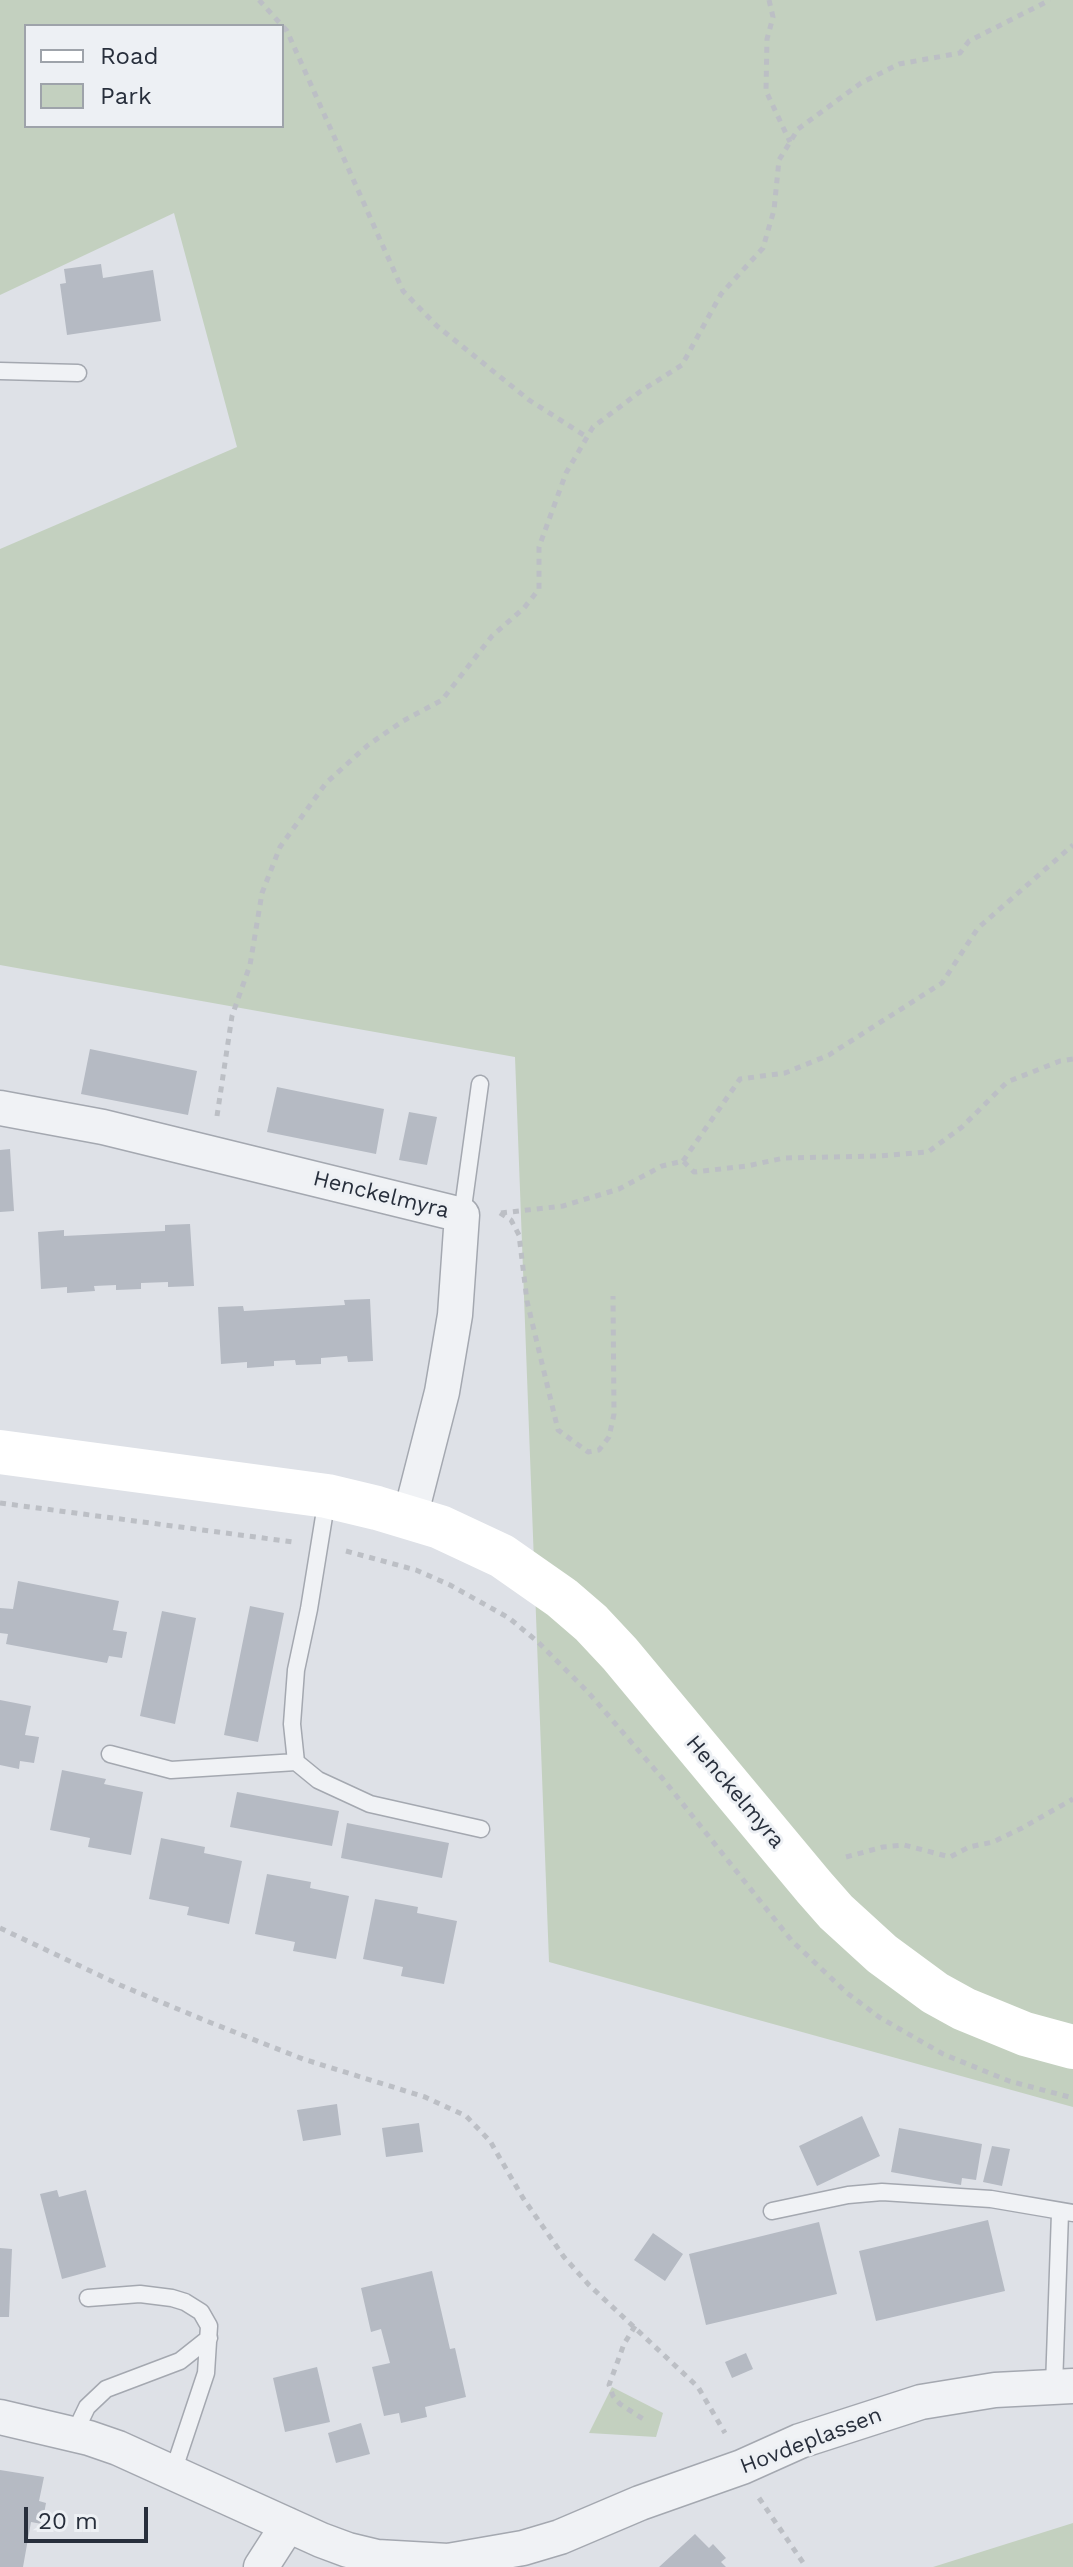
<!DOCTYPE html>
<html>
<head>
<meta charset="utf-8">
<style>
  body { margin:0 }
  #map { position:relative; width:1073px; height:2567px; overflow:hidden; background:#dee1e7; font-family:"Work Sans",sans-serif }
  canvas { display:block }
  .legend { position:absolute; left:24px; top:24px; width:260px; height:104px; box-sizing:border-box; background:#edf0f4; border:2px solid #9ea3aa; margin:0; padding:10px 14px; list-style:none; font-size:24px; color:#282f3c }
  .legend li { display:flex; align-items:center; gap:16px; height:40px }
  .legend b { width:40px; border:2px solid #9ea3aa }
  .scale { position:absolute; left:24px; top:2507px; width:124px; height:36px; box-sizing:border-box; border:4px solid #282f3c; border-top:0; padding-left:10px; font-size:24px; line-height:28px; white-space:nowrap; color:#282f3c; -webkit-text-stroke:6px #edf0f4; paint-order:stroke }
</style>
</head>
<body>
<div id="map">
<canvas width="1073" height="2567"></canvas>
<ul class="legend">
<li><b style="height:10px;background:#fff"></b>Road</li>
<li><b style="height:22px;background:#c3d0bf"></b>Park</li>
</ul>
<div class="scale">20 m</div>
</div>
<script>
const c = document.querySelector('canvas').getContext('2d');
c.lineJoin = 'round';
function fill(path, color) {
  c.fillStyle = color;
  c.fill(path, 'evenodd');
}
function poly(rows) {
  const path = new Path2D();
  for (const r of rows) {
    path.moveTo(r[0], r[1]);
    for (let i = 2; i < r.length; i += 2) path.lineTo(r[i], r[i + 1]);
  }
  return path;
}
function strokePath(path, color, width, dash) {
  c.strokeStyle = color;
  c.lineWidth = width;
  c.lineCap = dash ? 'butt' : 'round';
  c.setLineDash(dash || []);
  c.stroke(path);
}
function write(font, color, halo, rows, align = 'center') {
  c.font = font + ' "Work Sans",sans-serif';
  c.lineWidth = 6;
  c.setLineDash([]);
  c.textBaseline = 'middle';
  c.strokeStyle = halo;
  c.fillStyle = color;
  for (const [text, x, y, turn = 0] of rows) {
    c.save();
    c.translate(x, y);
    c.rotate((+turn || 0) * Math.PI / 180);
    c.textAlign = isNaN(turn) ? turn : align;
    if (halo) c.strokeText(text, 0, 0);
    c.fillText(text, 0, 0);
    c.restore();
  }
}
fill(poly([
  [0,0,1073,0,1073,2107,549,1962,515,1057,0,965,0,549,237,447,174,213,0,295],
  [26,26,282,26,282,126,26,126],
  [612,2387,663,2413,656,2437,589,2433],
  [1073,2523,1073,2567,933,2567]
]), '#c3d0bf');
fill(poly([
  [101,264,103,278,153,270,161,321,67,335,60,284,66,283,64,269],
  [90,1049,197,1071,188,1115,81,1094],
  [277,1087,384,1109,376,1154,267,1132],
  [409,1112,437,1117,427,1165,399,1160],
  [10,1149,14,1211,0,1212,0,1150],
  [190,1224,194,1286,168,1287,168,1282,141,1283,141,1289,116,1290,116,1285,94,1286,95,1291,67,1293,67,1287,41,1289,38,1232,64,1230,64,1236,165,1231,165,1225],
  [370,1299,373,1361,348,1362,347,1356,321,1358,321,1364,296,1365,295,1360,274,1361,274,1366,247,1368,247,1362,221,1364,218,1307,243,1306,244,1311,345,1305,344,1300],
  [18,1581,119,1601,113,1630,127,1632,122,1658,109,1656,107,1663,6,1644,8,1634,0,1633,0,1608,13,1609],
  [250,1606,284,1613,258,1742,224,1735],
  [162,1611,196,1618,175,1724,140,1716],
  [0,1700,31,1706,25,1735,39,1737,34,1763,20,1761,19,1769,0,1765],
  [62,1770,106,1779,104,1784,143,1792,131,1855,88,1847,90,1838,50,1830],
  [237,1792,339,1811,332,1846,230,1827],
  [347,1823,449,1843,442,1878,341,1858],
  [161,1838,205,1847,204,1853,242,1861,229,1924,187,1915,189,1907,149,1899],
  [267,1874,311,1882,310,1888,349,1896,336,1959,293,1951,295,1942,255,1934],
  [375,1899,418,1907,417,1913,457,1921,444,1984,401,1976,403,1967,363,1959],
  [337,2104,341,2135,303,2141,297,2110],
  [862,2116,880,2156,817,2186,799,2146],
  [419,2123,423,2152,386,2157,382,2128],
  [899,2128,982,2144,976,2180,962,2178,961,2185,891,2172],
  [992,2146,1010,2149,1002,2186,983,2182],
  [57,2190,59,2197,86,2190,106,2267,62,2279,40,2194],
  [988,2220,1005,2291,876,2321,859,2251],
  [819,2222,837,2294,706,2325,689,2254],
  [653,2233,683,2254,665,2281,634,2260],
  [0,2248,12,2249,9,2317,0,2317],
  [432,2271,450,2349,455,2348,466,2397,425,2407,427,2417,401,2423,399,2413,384,2416,372,2367,390,2363,381,2329,371,2332,361,2288],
  [746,2353,753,2369,732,2378,725,2362],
  [317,2367,330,2422,285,2432,273,2378],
  [361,2423,370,2454,336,2463,328,2433],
  [0,2470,44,2477,39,2501,46,2503,42,2524,31,2522,23,2567,0,2567],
  [695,2534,709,2548,713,2544,726,2558,721,2562,726,2567,659,2567]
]), '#b5bac3');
const lane = poly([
  [0,371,78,373],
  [462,1215,480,1084],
  [327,1498,309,1609,296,1670,292,1724,296,1762,318,1780,370,1804,481,1829],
  [110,1754,171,1770,296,1762],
  [772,2211,848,2195,882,2192,991,2199,1073,2213],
  [88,2298,140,2294,172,2298,185,2302,201,2312,209,2326,206,2373,173,2472],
  [1054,2386,1060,2213],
  [74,2434,87,2407,106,2389,180,2361,209,2338]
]);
const street = poly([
  [0,1108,103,1127,462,1215,455,1315,442,1392,410,1517],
  [0,2417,89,2438,118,2448,321,2540,348,2550,377,2557,448,2561,523,2548,560,2537,640,2503,742,2467,800,2441,921,2402,995,2390,1073,2386],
  [261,2567,288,2525]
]);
strokePath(lane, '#a4a8b0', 19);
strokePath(street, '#a4a8b0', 37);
strokePath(poly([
  [259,0,287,31,403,291,437,326,529,400,587,437],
  [769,0,773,17,767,39,766,91,790,142],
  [217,1116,232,1016,250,965,262,893,280,847,326,783,368,745,403,721,442,700,492,636,524,608,539,589,539,547,566,473,593,427,641,391,682,365,721,294,763,248,774,210,779,160,798,129,861,83,899,64,960,53,969,41,1050,0],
  [683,1161,740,1079,785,1073,829,1055,942,983,978,928,1073,845],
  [500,1213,511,1220,519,1235,527,1301,558,1430,588,1452,599,1450,609,1437,614,1414,613,1296],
  [501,1213,563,1206,619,1189,662,1166,683,1161,694,1172,747,1166,784,1158,880,1156,928,1152,962,1127,1007,1082,1060,1061,1073,1059],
  [0,1503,293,1542],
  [346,1551,416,1570,450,1585,509,1618,538,1642,588,1692,663,1779,792,1941,847,1993,879,2017,943,2054,1009,2081,1073,2098],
  [846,1857,883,1847,904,1845,950,1857,969,1847,993,1842,1022,1828,1073,1799],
  [0,1928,120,1985,209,2022,303,2059,425,2097,466,2116,490,2141,523,2198,564,2257,589,2285,698,2387,725,2433],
  [635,2326,624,2344,609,2385,613,2396,620,2404,643,2419],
  [759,2498,806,2567]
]), '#bcbfc5', 5, [6, 6]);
strokePath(lane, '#f0f2f5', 16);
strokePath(street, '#f0f2f5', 34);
strokePath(poly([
  [0,1452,327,1496,377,1508,440,1527,502,1556,562,1598,591,1623,620,1654,814,1887,836,1912,882,1954,935,1993,964,2009,1025,2034,1073,2047]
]), '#fff', 44);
write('22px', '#282f3c', '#edf0f4', [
  ["Henckelmyra",381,1195,14],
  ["Henckelmyra",735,1792,50],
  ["Hovdeplassen",811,2441,-21]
]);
</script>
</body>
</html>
